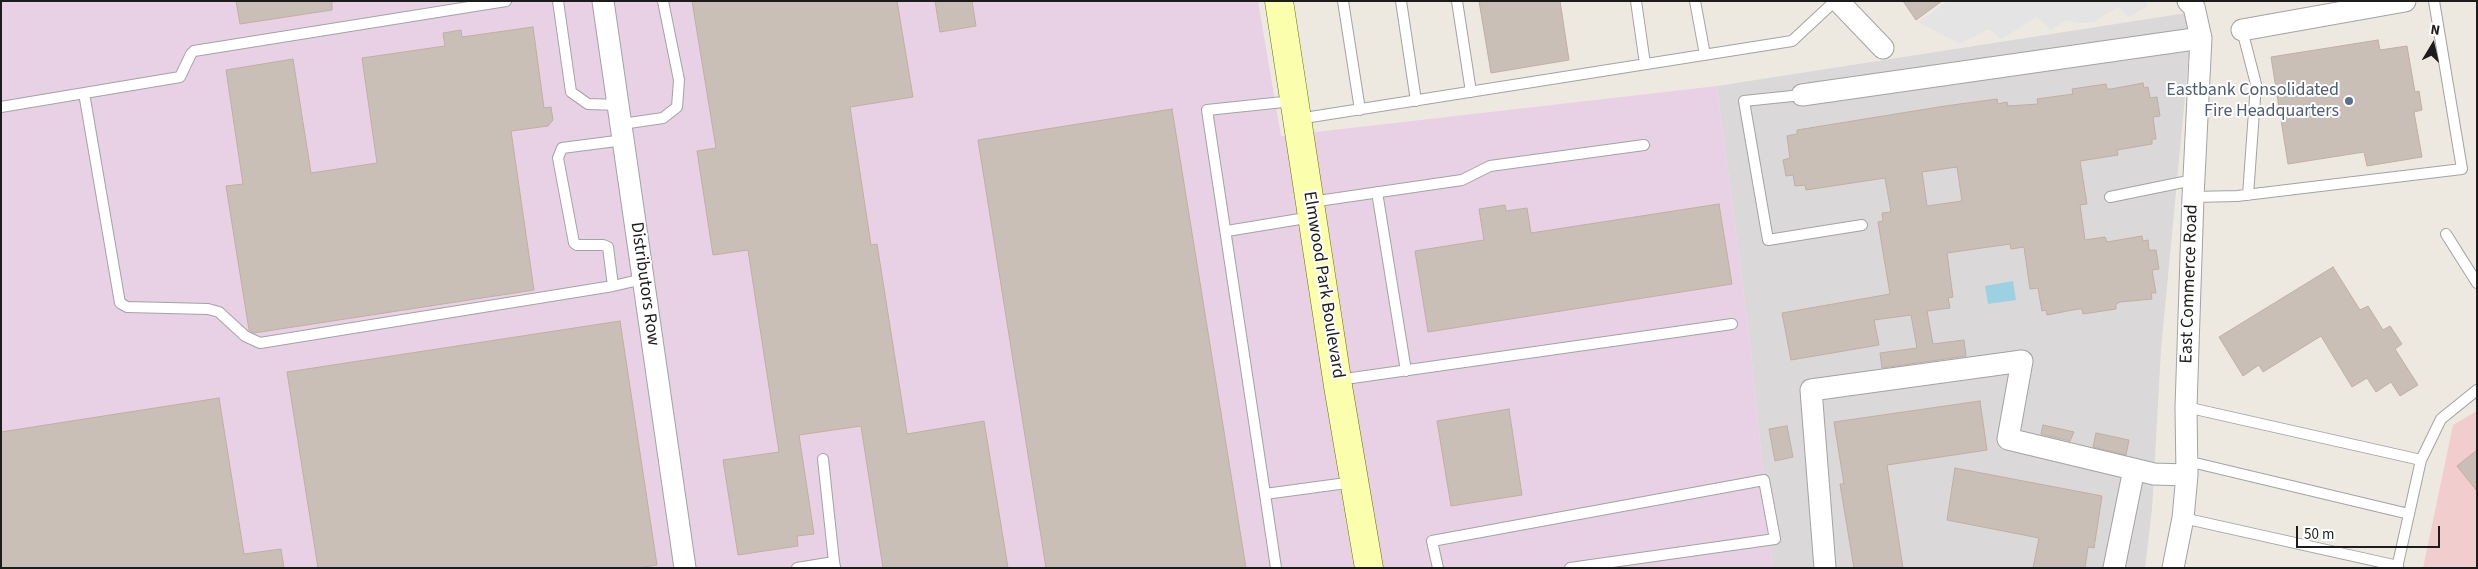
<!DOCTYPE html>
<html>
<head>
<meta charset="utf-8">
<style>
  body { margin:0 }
  #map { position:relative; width:2478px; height:569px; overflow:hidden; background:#eee9e0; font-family:"Source Sans 3",sans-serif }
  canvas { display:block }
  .frame { position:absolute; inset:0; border:2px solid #1c1c1c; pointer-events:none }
  .north { position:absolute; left:2408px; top:20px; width:50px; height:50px; -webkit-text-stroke:4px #fff; paint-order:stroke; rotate:9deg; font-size:14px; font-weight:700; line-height:20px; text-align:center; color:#1c1c1c }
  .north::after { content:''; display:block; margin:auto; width:18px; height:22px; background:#1c1c1c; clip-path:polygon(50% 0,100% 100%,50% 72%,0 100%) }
  .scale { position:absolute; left:2296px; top:526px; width:144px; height:22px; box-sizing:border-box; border:2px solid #1c1c1c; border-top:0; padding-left:6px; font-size:15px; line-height:18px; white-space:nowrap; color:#1c1c1c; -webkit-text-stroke:4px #fff; paint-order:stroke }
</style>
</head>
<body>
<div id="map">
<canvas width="2478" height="569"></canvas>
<div class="frame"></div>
<div class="north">N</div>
<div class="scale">50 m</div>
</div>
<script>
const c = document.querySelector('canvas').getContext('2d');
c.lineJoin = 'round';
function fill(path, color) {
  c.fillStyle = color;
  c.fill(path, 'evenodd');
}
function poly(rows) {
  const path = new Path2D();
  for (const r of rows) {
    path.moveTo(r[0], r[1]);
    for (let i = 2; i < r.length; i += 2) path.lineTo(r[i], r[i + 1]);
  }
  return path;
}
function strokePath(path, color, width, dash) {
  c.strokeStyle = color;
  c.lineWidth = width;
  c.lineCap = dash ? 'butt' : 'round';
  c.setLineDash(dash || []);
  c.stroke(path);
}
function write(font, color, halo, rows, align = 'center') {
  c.font = font + ' "Source Sans 3",sans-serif';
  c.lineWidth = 4;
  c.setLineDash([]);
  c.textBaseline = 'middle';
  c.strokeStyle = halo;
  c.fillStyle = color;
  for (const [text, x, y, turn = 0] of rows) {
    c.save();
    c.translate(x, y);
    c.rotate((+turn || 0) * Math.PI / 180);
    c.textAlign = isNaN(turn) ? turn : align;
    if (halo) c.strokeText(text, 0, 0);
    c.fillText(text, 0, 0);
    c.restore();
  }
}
fill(poly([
  [2193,12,2161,350,2152,509,2145,568,1773,568,1750,343,1717,86]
]), '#dad8d8');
fill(poly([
  [2477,411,2477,568,2423,568,2453,425]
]), '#f1cecd');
fill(poly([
  [1,1,1258,1,1281,136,1717,86,1750,343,1773,568,1,568]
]), '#e8d1e4');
fill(poly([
  [1948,1,2146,1,2149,5,2129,17,2118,7,2094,22,2080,23,2066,20,2051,30,2037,17,2001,39,1989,29,1960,44,1918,22]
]), '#e4e4e4');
fill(poly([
  [2013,281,2016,300,1988,304,1985,286]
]), '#9bd1e1');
const building = poly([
  [236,1,332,1,332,10,240,24,236,1],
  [692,1,897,1,913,97,850,107,871,245,877,244,907,434,984,421,1008,568,883,568,861,426,799,435,814,534,797,536,798,546,738,555,723,460,779,452,748,250,713,255,697,151,716,148,692,1],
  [935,1,972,1,976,26,940,32,935,1],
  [1479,1,1560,1,1569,60,1491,73,1479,1],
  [1903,1,1942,1,1916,20,1903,1],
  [533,27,544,108,551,107,553,120,548,126,511,131,534,290,254,333,249,330,226,186,243,184,226,70,293,59,311,173,377,163,362,58,445,46,443,33,461,30,462,37,533,27],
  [2378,40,2380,50,2407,46,2415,92,2419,91,2422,110,2414,112,2422,157,2367,166,2364,152,2288,164,2271,57,2378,40],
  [2143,83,2144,88,2148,87,2150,98,2157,97,2160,116,2153,117,2156,139,2152,139,2152,144,2117,150,2118,155,2080,161,2087,204,2080,205,2085,240,2105,237,2107,242,2142,236,2143,241,2148,240,2149,250,2156,250,2159,269,2152,270,2156,293,2151,293,2152,299,2120,302,2116,304,2116,309,2083,314,2082,309,2078,309,2047,315,2046,310,2042,311,2038,288,2030,289,2024,247,2011,249,2010,244,1947,253,1953,297,1948,298,1950,308,1927,311,1933,344,1964,340,1966,356,1882,368,1880,353,1917,348,1911,315,1874,320,1879,345,1791,360,1782,313,1890,294,1878,222,1883,221,1882,213,1891,212,1885,178,1806,190,1805,185,1795,186,1793,175,1786,176,1783,160,1790,158,1787,136,1797,134,1797,130,1945,106,1997,99,1998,104,2007,102,2008,106,2038,104,2037,99,2073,94,2072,89,2106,84,2107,89,2111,89,2143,83],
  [1957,167,1962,201,1927,206,1922,172,1957,167],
  [1172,109,1246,568,1046,568,978,140,1172,109],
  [1719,204,1732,284,1428,332,1415,251,1484,240,1479,209,1505,205,1506,211,1527,208,1531,233,1719,204],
  [2333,267,2360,310,2368,306,2383,330,2390,326,2402,344,2395,349,2418,385,2400,396,2391,382,2376,392,2367,378,2352,387,2321,336,2263,372,2259,365,2243,376,2219,337,2333,267],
  [620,321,657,565,638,568,318,568,287,372,620,321],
  [219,398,244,554,281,549,284,568,1,568,1,432,219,398],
  [1980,401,1987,450,1887,465,1903,568,1854,568,1840,484,1844,484,1834,422,1980,401],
  [1509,409,1522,495,1451,506,1437,421,1509,409],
  [2043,425,2074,432,2070,441,2041,434,2043,425],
  [1787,426,1793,457,1775,461,1769,429,1787,426],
  [2096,433,2129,440,2126,455,2093,447,2096,433],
  [2477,450,2477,491,2457,466,2477,450],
  [1955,468,2102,496,2094,548,2088,547,2085,568,2033,568,2039,538,1947,520,1955,468]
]);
fill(building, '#cabfb6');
strokePath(building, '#c1afa1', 1);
const lane = poly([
  [558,1,571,92,588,104,619,105],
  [1343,1,1360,110],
  [1401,1,1416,101],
  [1457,1,1471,92],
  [1636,1,1645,64],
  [1695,1,1705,55],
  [2242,30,2256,84,2248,195],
  [84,93,120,303,127,307,208,309,219,312,245,336,260,343,613,286,643,279],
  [1802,95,1744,101,1768,240,1862,225],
  [1293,101,1207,110,1265,494,1354,482],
  [1,107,180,77,191,54,194,51,506,1],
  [1298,119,1792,41,1835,1],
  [622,124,663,118,677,107,679,80,663,1],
  [1377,192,1406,371],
  [2110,197,2193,180],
  [2193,197,2237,196,2462,169,2434,1],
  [1311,202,1462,180,1490,166,1644,145],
  [1227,231,1312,217],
  [2446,234,2477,283],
  [613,286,608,247,603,245,577,245,574,243,558,158,562,148,624,140],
  [1338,380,1732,324],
  [2186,407,2421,460,2441,419,2477,390],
  [823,459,834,562],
  [2187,461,2409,514],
  [1265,494,1276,568],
  [2183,518,2398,566],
  [797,568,834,562,835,567],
  [1438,568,1432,541,1764,480,1775,539,1570,568],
  [2397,568,2421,460]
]);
const street = poly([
  [603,1,685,568],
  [1838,1,1883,48],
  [2242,30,2405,1],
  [1802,95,2201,38],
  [1825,568,1811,390,2022,361,2008,439,2154,474,2187,475],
  [2114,568,2134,469],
  [2173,568,2183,518,2187,475,2186,407,2193,197,2201,38,2194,7,2188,1]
]);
const secondary = poly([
  [1279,1,1338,386,1369,568]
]);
strokePath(lane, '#a3a3a3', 12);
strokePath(street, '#a3a3a3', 23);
strokePath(secondary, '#687500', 29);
strokePath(lane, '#fff', 10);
strokePath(street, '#fff', 21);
strokePath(secondary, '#fbffad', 28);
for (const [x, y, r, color] of [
  [2349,101,5,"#5c6f8a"]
]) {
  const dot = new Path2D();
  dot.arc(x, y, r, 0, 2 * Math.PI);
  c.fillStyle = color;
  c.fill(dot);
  strokePath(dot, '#fff', 2);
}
write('18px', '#4e5e75', '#fff', [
  ["Eastbank Consolidated",2339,91],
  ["Fire Headquarters",2339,112]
], 'right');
write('18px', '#1c1c1c', '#fff', [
  ["Distributors Row",644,284,82],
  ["East Commerce Road",2190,284,-88],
  ["Elmwood Park Boulevard",1323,285,81]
]);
</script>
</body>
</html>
